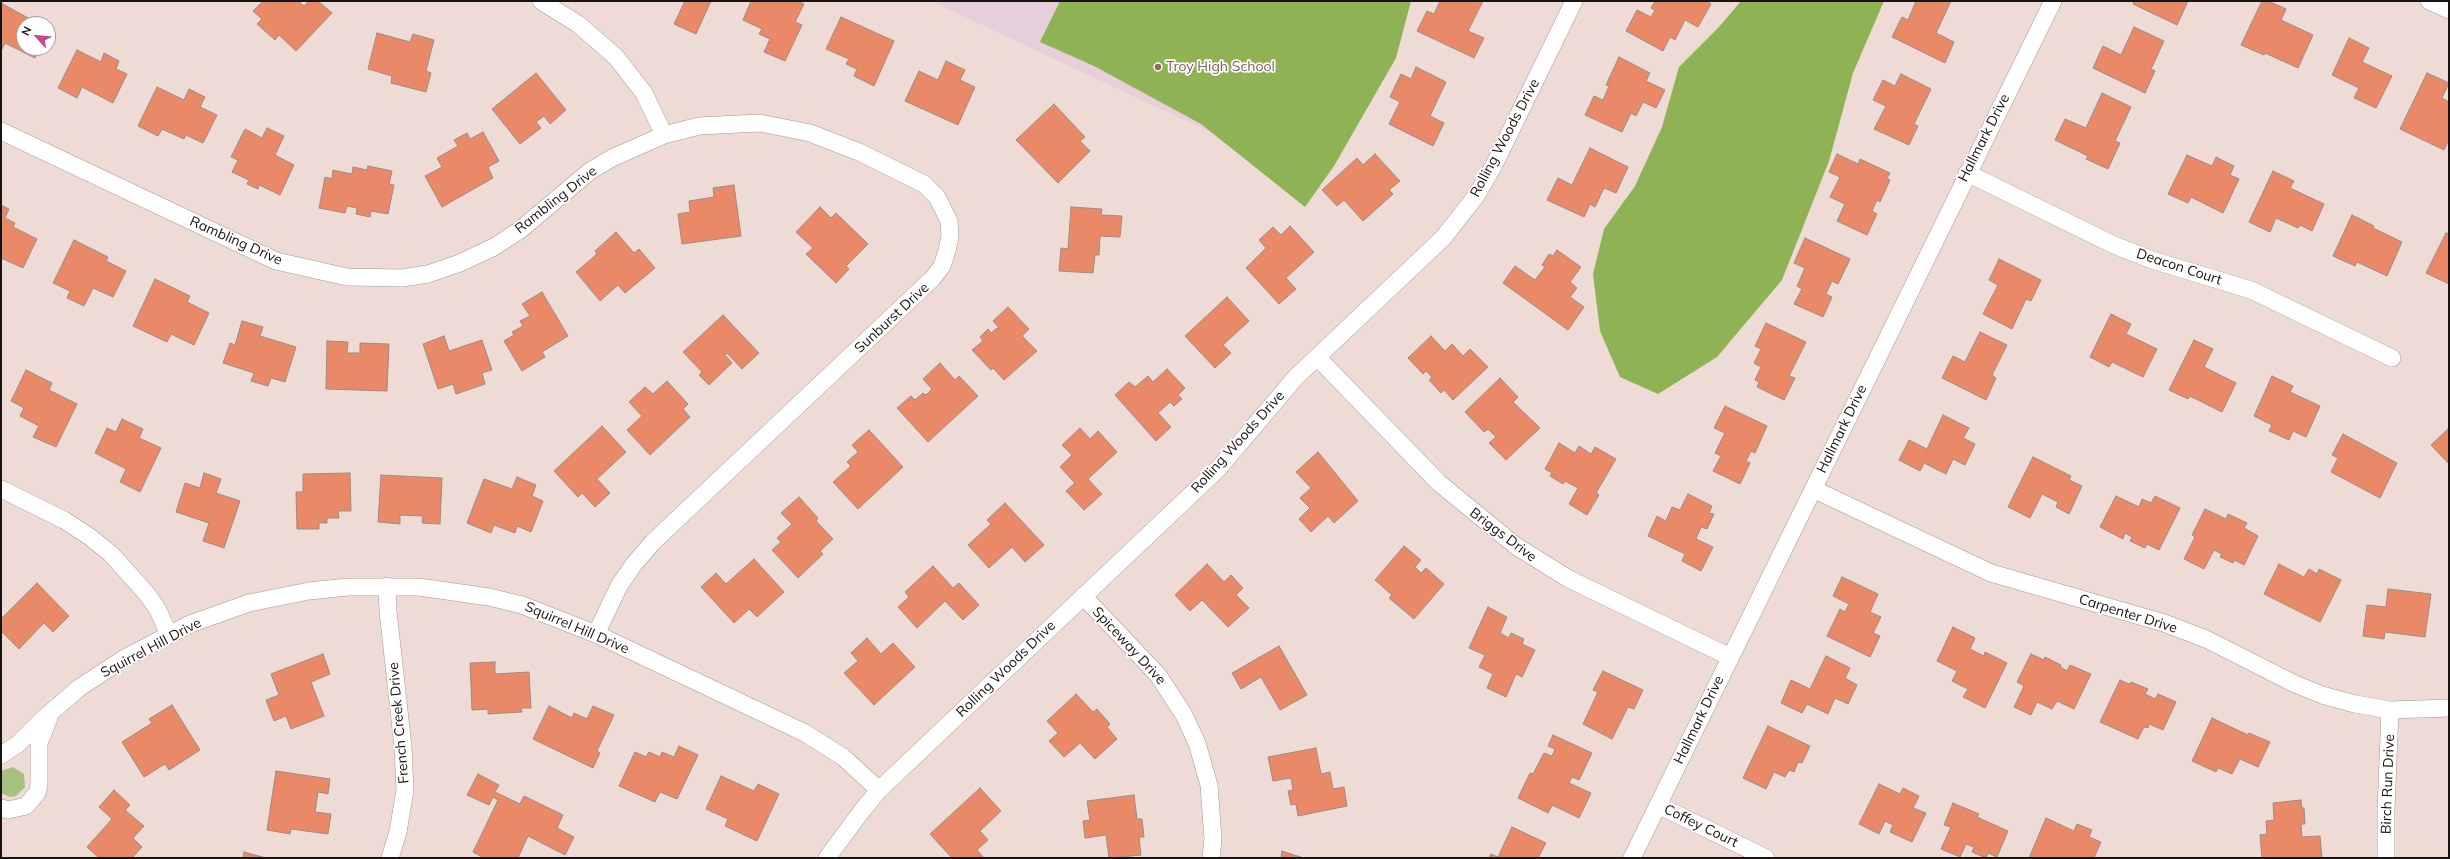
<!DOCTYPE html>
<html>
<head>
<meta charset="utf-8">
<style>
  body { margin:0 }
  #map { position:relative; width:2450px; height:859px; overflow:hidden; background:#eedbd5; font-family:Mulish,sans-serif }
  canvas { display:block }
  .frame { position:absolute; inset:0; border:2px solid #191311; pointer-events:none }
  .north { position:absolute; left:16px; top:16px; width:40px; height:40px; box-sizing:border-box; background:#fff; border:1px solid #a3a1a0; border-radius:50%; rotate:297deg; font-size:11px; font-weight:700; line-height:16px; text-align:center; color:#191311 }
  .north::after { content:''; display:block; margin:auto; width:14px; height:18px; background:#c84790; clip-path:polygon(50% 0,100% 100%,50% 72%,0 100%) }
</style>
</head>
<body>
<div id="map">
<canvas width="2450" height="859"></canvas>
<div class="frame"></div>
<div class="north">N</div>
</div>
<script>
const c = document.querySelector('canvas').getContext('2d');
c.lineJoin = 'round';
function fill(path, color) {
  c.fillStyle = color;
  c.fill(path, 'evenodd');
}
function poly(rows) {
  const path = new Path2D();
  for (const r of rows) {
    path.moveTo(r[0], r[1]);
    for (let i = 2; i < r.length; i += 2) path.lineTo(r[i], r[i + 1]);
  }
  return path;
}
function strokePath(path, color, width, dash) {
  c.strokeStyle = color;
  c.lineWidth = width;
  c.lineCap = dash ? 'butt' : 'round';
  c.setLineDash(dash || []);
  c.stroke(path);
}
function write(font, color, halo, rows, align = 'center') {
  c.font = font + ' Mulish,sans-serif';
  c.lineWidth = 3.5;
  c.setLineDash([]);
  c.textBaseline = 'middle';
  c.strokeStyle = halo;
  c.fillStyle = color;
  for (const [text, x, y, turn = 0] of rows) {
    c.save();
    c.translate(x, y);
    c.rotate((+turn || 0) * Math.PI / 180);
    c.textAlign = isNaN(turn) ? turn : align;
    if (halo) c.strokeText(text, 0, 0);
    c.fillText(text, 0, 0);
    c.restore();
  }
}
fill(poly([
  [931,1,1277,1,1212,133]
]), '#e6cfdb');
fill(poly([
  [13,767,24,774,25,787,16,796,10,797,1,793,1,771]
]), '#a6c17e');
fill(poly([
  [1060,1,1411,1,1396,58,1334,166,1305,207,1201,124,1094,66,1040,42],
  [1741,1,1884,1,1853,73,1829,161,1782,280,1717,357,1658,394,1620,377,1600,331,1593,274,1604,229,1635,186,1662,127,1679,67,1719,27]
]), '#8fb255');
const building = poly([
  [263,1,298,1,304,6,309,1,318,1,332,13,296,51,279,35,275,40,257,24,262,19,253,11,263,1],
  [685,1,711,1,696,34,674,24,685,1],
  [751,1,797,1,804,4,795,22,802,25,785,61,764,52,770,39,759,34,762,29,743,20,751,1],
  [1440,1,1483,1,1468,31,1484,38,1474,58,1417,31,1427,11,1434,14,1440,1],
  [1655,1,1706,1,1711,4,1698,27,1685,20,1675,40,1670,37,1663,51,1626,31,1637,10,1651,17,1655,10,1651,8,1655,1],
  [1916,1,1951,1,1936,33,1954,42,1945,63,1892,37,1902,17,1908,20,1916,1],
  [2134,1,2188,1,2177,25,2133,4,2134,1],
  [2262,1,2268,1,2286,9,2281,20,2313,35,2298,68,2265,53,2264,55,2241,45,2262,1],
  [1,3,39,24,24,24,24,48,40,48,35,58,5,43,1,51,1,3],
  [841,17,894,41,874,86,854,76,857,69,846,64,849,59,826,49,841,17],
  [2134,27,2164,41,2151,69,2155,71,2145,93,2093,68,2103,46,2121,55,2134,27],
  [377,33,410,42,413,34,434,40,426,71,431,73,426,92,391,83,392,76,368,69,377,33],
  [2349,38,2369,48,2362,62,2392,76,2376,108,2354,98,2359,88,2332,75,2349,38],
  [77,50,101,62,104,53,119,61,116,69,127,74,113,103,82,87,77,98,58,88,77,50],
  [1619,57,1650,73,1646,81,1665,90,1656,108,1643,102,1636,116,1631,113,1622,132,1585,115,1594,96,1603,100,1609,86,1606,85,1619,57],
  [946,61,965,70,960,80,975,87,958,125,905,101,919,71,938,80,946,61],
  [1416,67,1446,82,1430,116,1444,123,1433,146,1389,124,1400,102,1390,97,1401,74,1411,79,1416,67],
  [536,73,566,110,550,124,544,116,536,122,541,128,520,144,492,109,536,73],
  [2427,73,2449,83,2442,98,2449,102,2449,140,2444,150,2400,129,2427,73],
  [1901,74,1931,89,1914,124,1918,126,1909,145,1874,129,1886,106,1873,100,1883,80,1895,86,1901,74],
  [157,87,184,100,189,89,205,97,200,107,217,115,203,143,186,135,184,139,162,129,158,136,138,126,157,87],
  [2102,93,2131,107,2115,141,2120,143,2108,169,2086,159,2088,156,2055,140,2065,119,2086,128,2102,93],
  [1054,104,1085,137,1080,141,1090,151,1058,183,1016,140,1054,104],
  [267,128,284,136,275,155,294,165,280,195,259,185,258,189,247,184,249,180,232,172,238,160,231,157,245,129,262,138,267,128],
  [483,132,499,161,488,167,493,178,442,207,425,176,442,167,437,158,458,146,454,140,467,133,470,139,483,132],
  [1590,148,1628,167,1616,193,1604,188,1595,207,1590,204,1584,217,1547,200,1558,178,1572,185,1590,148],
  [1375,154,1400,181,1389,190,1393,194,1363,221,1344,200,1337,206,1322,190,1357,158,1363,165,1375,154],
  [1837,154,1858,164,1860,159,1890,173,1887,178,1890,180,1880,202,1877,200,1872,211,1877,214,1867,235,1837,221,1845,204,1830,197,1840,177,1829,172,1837,154],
  [2187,155,2212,166,2216,157,2234,166,2230,175,2239,179,2223,213,2191,197,2188,203,2168,194,2187,155],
  [368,166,392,171,389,184,394,185,388,214,371,211,370,217,356,214,357,208,347,206,345,213,319,208,325,177,332,179,333,170,352,174,353,167,367,170,368,166],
  [2273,171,2294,181,2290,188,2324,204,2312,231,2300,225,2298,228,2276,218,2270,232,2249,222,2273,171],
  [734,185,741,236,682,244,678,214,690,212,689,201,714,197,713,188,734,185],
  [1,205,9,209,5,218,15,223,13,227,37,239,23,268,1,258,1,205],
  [820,207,831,218,836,213,868,244,846,266,849,269,836,283,806,254,813,248,796,232,820,207],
  [1071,207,1102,209,1101,215,1122,216,1120,237,1100,236,1099,255,1095,255,1093,273,1059,271,1061,248,1068,249,1071,207],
  [2352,215,2374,226,2373,228,2402,242,2387,276,2357,262,2355,266,2333,256,2352,215],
  [1290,226,1314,252,1286,278,1296,289,1279,304,1246,268,1266,248,1259,240,1273,227,1281,235,1290,226],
  [616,232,634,253,639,249,655,268,625,293,618,285,600,301,576,272,597,254,595,251,616,232],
  [2446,233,2449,234,2449,284,2426,273,2446,233],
  [1805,238,1850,259,1838,284,1832,281,1826,294,1832,297,1823,317,1794,304,1802,289,1797,286,1805,268,1794,263,1805,238],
  [74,240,108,257,106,261,126,271,113,297,93,288,84,306,67,298,70,291,53,283,74,240],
  [1557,250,1581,267,1570,282,1577,288,1570,297,1584,307,1568,330,1503,283,1515,266,1535,280,1545,267,1542,265,1549,254,1553,256,1557,250],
  [1999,259,2041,280,2031,301,2026,299,2012,329,1983,314,1998,285,1989,280,1999,259],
  [155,279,190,296,187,302,209,313,194,345,171,334,167,342,133,326,155,279],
  [542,292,568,336,542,352,545,357,522,371,504,341,514,335,512,332,523,326,520,321,530,316,522,304,542,292],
  [1227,297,1249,321,1223,345,1231,353,1215,368,1185,336,1227,297],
  [1008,307,1029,329,1022,336,1037,351,1004,380,993,368,991,370,972,350,983,341,980,337,988,329,991,333,997,328,1001,330,993,321,1008,307],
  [2111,314,2131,324,2126,334,2157,349,2143,377,2112,362,2109,367,2090,357,2111,314],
  [723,315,759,353,742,369,727,353,725,355,732,363,709,385,699,375,702,372,683,352,723,315],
  [242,321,263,327,260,336,296,347,285,382,271,378,268,386,251,381,254,373,223,363,230,343,235,345,242,321],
  [1766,323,1806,342,1789,376,1795,378,1784,400,1757,387,1759,382,1755,380,1761,367,1754,363,1761,349,1755,346,1766,323],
  [1980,332,2007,345,1992,375,1996,378,1986,400,1942,378,1953,356,1965,362,1980,332],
  [444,336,449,351,482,340,492,370,482,373,485,384,456,394,453,384,438,389,423,344,444,336],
  [1431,336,1445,351,1452,344,1463,356,1470,349,1488,367,1453,400,1444,390,1441,393,1429,380,1432,377,1426,371,1423,374,1408,358,1431,336],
  [2194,340,2213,349,2204,367,2236,383,2222,412,2190,396,2188,399,2169,390,2194,340],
  [327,341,348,342,347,353,360,353,360,343,389,344,387,391,326,389,327,341],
  [940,363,955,380,959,376,978,396,928,442,897,408,911,396,915,400,923,393,926,395,932,389,923,379,940,363],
  [1167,369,1185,388,1178,395,1182,399,1174,406,1170,402,1158,413,1171,427,1156,441,1115,395,1129,382,1135,387,1148,376,1153,382,1167,369],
  [26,370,52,383,49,390,77,404,56,447,33,437,39,426,20,416,24,408,11,401,26,370],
  [2272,376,2293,386,2290,392,2320,406,2306,437,2293,431,2289,440,2269,431,2272,425,2254,416,2272,376],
  [1500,378,1518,397,1513,402,1540,428,1506,460,1489,443,1496,437,1488,429,1484,432,1465,412,1500,378],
  [667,381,688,404,683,409,690,417,650,455,627,430,642,416,629,402,645,387,653,394,667,381],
  [1725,406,1767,426,1755,453,1751,451,1746,461,1750,463,1740,484,1713,471,1721,456,1715,453,1725,433,1714,428,1725,406],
  [1943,415,1969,428,1963,438,1975,444,1965,465,1953,459,1946,474,1924,463,1920,471,1899,460,1909,440,1927,449,1943,415],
  [122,419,143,429,139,438,161,448,140,492,120,482,126,469,95,453,107,428,116,432,122,419],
  [602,426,626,452,597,479,610,493,595,507,582,493,578,497,554,471,602,426],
  [1080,428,1090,439,1098,431,1117,452,1088,479,1102,494,1084,510,1066,491,1075,483,1060,467,1072,455,1062,445,1080,428],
  [2448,429,2449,429,2449,464,2431,445,2448,429],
  [869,430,903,467,858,509,833,482,851,466,847,462,858,452,852,445,869,430],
  [2343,434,2397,463,2380,498,2331,472,2338,458,2332,455,2343,434],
  [1559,443,1575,453,1579,446,1591,454,1595,447,1616,459,1596,493,1599,495,1587,515,1569,504,1578,488,1565,481,1563,484,1550,476,1552,473,1545,469,1559,443],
  [1318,452,1358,501,1334,523,1328,516,1311,532,1299,519,1310,508,1300,498,1311,488,1296,472,1318,452],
  [2033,457,2071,476,2069,480,2082,486,2069,514,2056,507,2058,502,2042,494,2030,518,2008,507,2033,457],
  [204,473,221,479,216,493,240,501,224,548,203,541,209,523,176,512,185,483,200,488,204,473],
  [350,473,351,511,338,511,339,518,327,518,327,523,319,523,319,529,297,529,296,492,303,492,303,474,350,473],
  [381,475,442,478,440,524,422,523,423,516,400,515,400,524,378,522,381,475],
  [517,477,536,485,532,496,543,501,531,532,517,526,515,533,494,525,491,533,467,523,484,479,512,489,517,477],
  [1688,494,1712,506,1709,513,1714,514,1707,529,1701,527,1696,539,1713,547,1701,571,1682,561,1685,554,1648,536,1657,516,1666,521,1672,507,1680,510,1688,494],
  [2116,496,2139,507,2142,499,2151,503,2155,496,2180,508,2159,550,2147,544,2145,548,2130,541,2132,537,2125,533,2123,539,2100,527,2116,496],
  [799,497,818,518,816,521,833,539,820,551,823,554,798,578,772,550,781,542,777,538,792,524,781,513,799,497],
  [1005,503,1044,545,1025,562,1012,547,989,568,968,545,991,524,987,520,1005,503],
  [2205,509,2226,519,2228,514,2247,523,2244,528,2258,536,2244,565,2234,560,2233,563,2220,557,2222,554,2214,550,2204,569,2184,559,2195,537,2192,535,2205,509],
  [1404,546,1421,560,1415,567,1421,573,1426,568,1444,584,1414,619,1389,598,1392,595,1375,580,1404,546],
  [754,559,784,592,757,617,749,609,734,623,701,587,716,573,726,584,754,559],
  [1207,564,1224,582,1231,575,1243,588,1236,595,1249,608,1228,627,1202,600,1190,611,1175,595,1207,564],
  [2279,564,2304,577,2309,569,2317,574,2319,569,2341,580,2320,622,2264,594,2279,564],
  [933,566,953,588,959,583,979,605,963,620,945,601,917,628,898,607,909,597,905,592,933,566],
  [1842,577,1878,594,1870,612,1881,617,1873,633,1880,636,1870,657,1827,636,1840,609,1845,612,1849,604,1833,596,1842,577],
  [37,583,69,616,53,632,44,623,19,649,1,631,1,619,37,583],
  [2388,589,2431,594,2425,637,2385,632,2384,639,2363,636,2367,605,2386,607,2388,589],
  [1488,607,1507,617,1500,633,1509,638,1511,633,1524,639,1522,644,1535,650,1522,677,1516,674,1506,697,1487,688,1493,674,1479,667,1485,655,1469,648,1488,607],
  [1953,627,1975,638,1970,649,1984,656,1985,652,2007,663,1985,708,1963,697,1968,689,1952,681,1957,671,1937,661,1953,627],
  [867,638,881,654,893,643,915,667,874,705,844,673,858,661,851,653,867,638],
  [1279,646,1307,695,1280,710,1261,677,1241,689,1232,673,1279,646],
  [323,654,330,674,311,682,324,716,291,729,286,716,274,721,266,700,279,695,271,674,323,654],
  [2031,654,2044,660,2045,657,2061,665,2060,667,2067,671,2070,665,2091,674,2074,709,2057,701,2052,709,2037,702,2031,715,2014,707,2024,686,2017,682,2031,654],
  [1826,656,1850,668,1845,678,1857,685,1848,704,1835,698,1828,714,1807,704,1802,713,1781,703,1791,680,1810,689,1826,656],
  [495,662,495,674,529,672,531,708,521,708,522,712,488,714,488,709,472,710,470,663,495,662],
  [1603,671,1643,690,1634,709,1628,707,1612,739,1583,724,1598,692,1593,690,1603,671],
  [2120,680,2129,684,2131,682,2148,689,2145,694,2155,699,2158,694,2176,702,2163,730,2149,724,2148,728,2144,727,2138,739,2100,722,2120,680],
  [1076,694,1093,712,1097,709,1110,724,1107,727,1117,739,1095,759,1080,743,1064,757,1049,741,1058,733,1047,721,1076,694],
  [172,705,200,750,169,770,165,764,144,777,122,742,152,723,149,719,172,705],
  [549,706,572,718,574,713,587,719,593,706,614,715,597,751,600,753,593,768,533,739,549,706],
  [2212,718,2248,735,2249,733,2270,742,2258,767,2240,759,2232,774,2218,768,2216,772,2192,761,2212,718],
  [1768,726,1810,746,1802,763,1798,762,1794,772,1789,770,1785,777,1774,772,1766,789,1743,778,1768,726],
  [1553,735,1592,753,1579,780,1572,777,1569,783,1591,793,1579,818,1552,805,1548,813,1518,798,1530,773,1533,774,1544,753,1552,756,1555,749,1548,746,1553,735],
  [679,746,698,755,677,799,660,792,655,802,619,786,635,752,646,757,649,752,660,757,662,752,674,757,679,746],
  [1316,748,1321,774,1330,772,1333,789,1344,787,1347,806,1298,816,1296,804,1291,805,1288,791,1293,790,1291,778,1273,781,1268,757,1316,748],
  [276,771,330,779,328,794,318,792,315,812,331,814,328,834,291,829,290,834,267,830,276,771],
  [478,774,499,785,495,792,520,804,524,796,563,815,557,828,574,837,565,855,528,836,518,858,484,858,473,852,498,800,493,797,489,805,467,795,478,774],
  [721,776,754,791,758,784,779,794,757,841,725,826,728,819,706,809,721,776],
  [1879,784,1900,794,1903,788,1919,796,1913,808,1926,813,1912,842,1890,832,1893,825,1885,821,1879,834,1859,824,1879,784],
  [980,788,1001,811,980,831,988,840,977,850,984,858,952,858,930,834,980,788],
  [114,790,130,805,125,810,144,826,133,838,142,847,132,858,99,858,87,847,112,819,99,807,114,790],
  [1134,795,1137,819,1142,819,1144,837,1139,837,1141,855,1109,858,1106,835,1085,838,1083,821,1090,820,1087,801,1134,795],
  [2301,800,2302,808,2304,808,2305,824,2301,824,2302,837,2320,836,2322,858,2262,858,2260,835,2267,834,2266,821,2274,820,2273,803,2301,800],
  [1953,803,1979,814,1977,817,2008,831,1997,857,1988,853,1986,858,1972,852,1974,847,1966,844,1960,857,1941,849,1951,827,1944,825,1953,803],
  [2046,818,2074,831,2077,824,2092,830,2089,837,2101,842,2094,858,2029,858,2046,818],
  [1512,827,1546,843,1538,858,1489,858,1491,854,1498,857,1512,827],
  [1282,851,1294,855,1304,858,1281,858,1282,851],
  [244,852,266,858,243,858,244,852]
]);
fill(building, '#ea8967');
strokePath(building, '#9c8b85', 1);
const minor = poly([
  [541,1,578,24,616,57,644,93,664,135],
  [2429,1,2449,10],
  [1,131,276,261,347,277,402,278,428,274,460,263,494,247,520,230,590,171,612,158,664,135,699,126,760,123,810,133,859,152,924,184,937,197,949,221,950,236,947,251,942,266,933,278,653,542,634,564,619,586,596,634],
  [1967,173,2114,245,2152,260,2251,290,2392,358],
  [1317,357,1439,483,1516,546,1569,579,1730,657],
  [1,489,64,520,90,537,111,554,147,594,158,610,169,635],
  [1813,489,1991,573,2164,623,2206,639,2295,684,2322,695,2355,704,2390,710,2449,708],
  [387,586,388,611,403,747,405,790,398,832,390,858],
  [1083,596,1158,675,1184,715,1197,743,1209,785,1213,839,1211,858],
  [1,755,18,744,43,719,79,688,123,659,190,624,249,603,309,591,348,587,419,587,489,597,522,605,596,634,805,733,843,757,879,790],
  [1658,805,1766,858],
  [1,808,8,810,26,806,37,793,39,786,39,743,49,718],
  [827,858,861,812,879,790,1218,469,1296,377,1443,238,1476,196,1494,165,1574,1],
  [1632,858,2053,1],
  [2386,858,2386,810,2390,710]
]);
strokePath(minor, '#a99791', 18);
strokePath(minor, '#fff', 17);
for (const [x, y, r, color] of [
  [1158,67,4,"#8d6e63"]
]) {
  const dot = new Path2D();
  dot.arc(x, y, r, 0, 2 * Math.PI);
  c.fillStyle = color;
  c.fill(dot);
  strokePath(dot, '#fff', 1.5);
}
write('14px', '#785e54', '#fff', [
  ["Troy High School",1166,67]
], 'left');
write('14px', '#191311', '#fff', [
  ["Rolling Woods Drive",1505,138,-62],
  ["Hallmark Drive",1984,138,-63],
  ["Rambling Drive",556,200,-38],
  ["Rambling Drive",236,241,24],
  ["Deacon Court",2179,267,18],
  ["Sunburst Drive",892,318,-43],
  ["Hallmark Drive",1842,429,-64],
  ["Rolling Woods Drive",1238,442,-48],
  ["Briggs Drive",1503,535,37],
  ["Carpenter Drive",2128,614,17],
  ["Squirrel Hill Drive",577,628,23],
  ["Spiceway Drive",1129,646,47],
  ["Squirrel Hill Drive",151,648,-28],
  ["Rolling Woods Drive",1006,669,-44],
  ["Hallmark Drive",1699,720,-64],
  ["French Creek Drive",399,723,-95],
  ["Birch Run Drive",2388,784,-88],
  ["Coffey Court",1701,826,26]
]);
</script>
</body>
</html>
